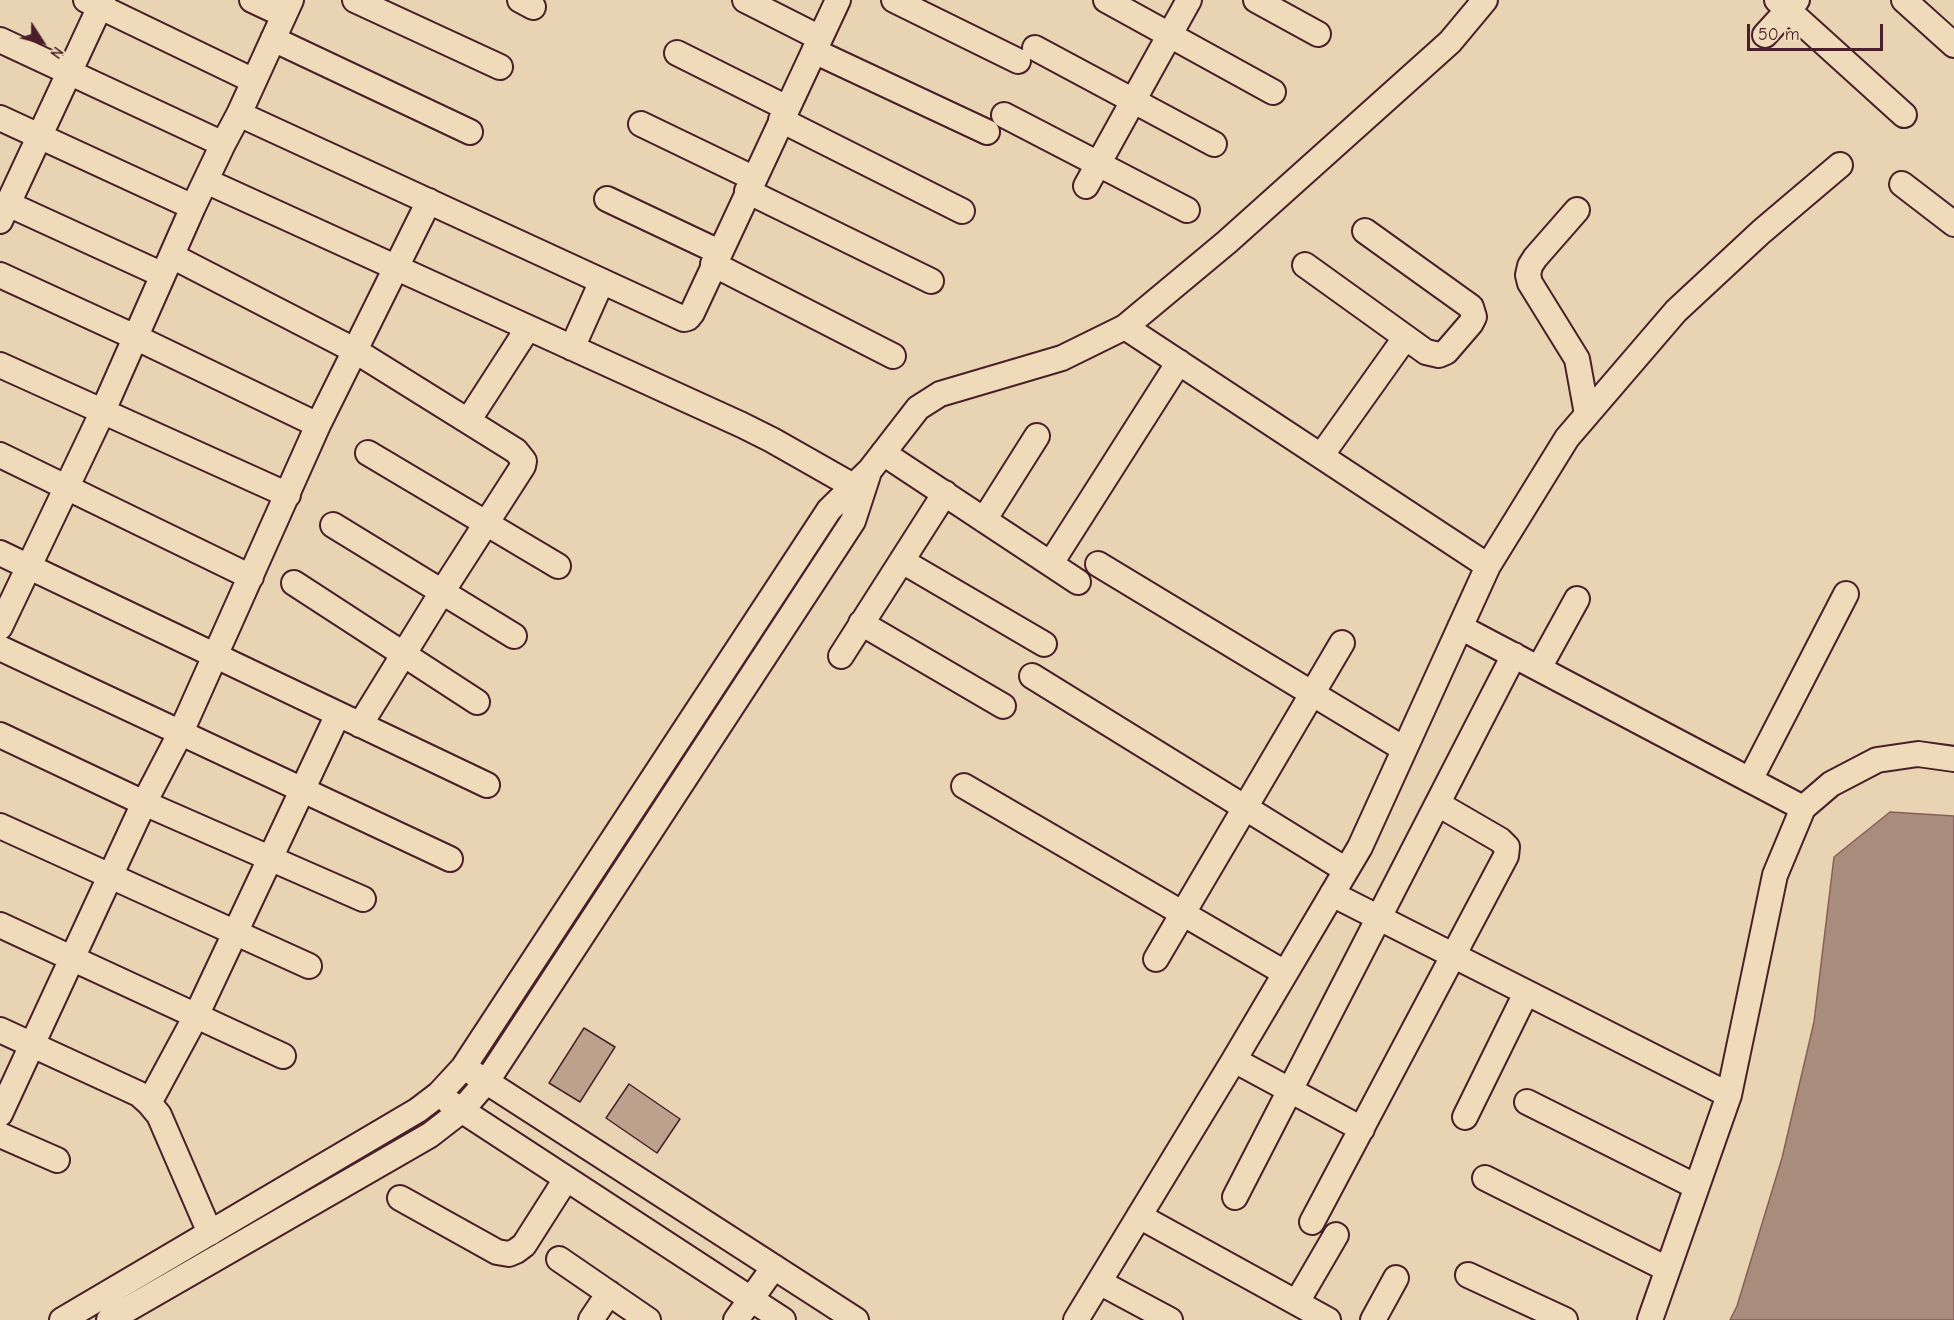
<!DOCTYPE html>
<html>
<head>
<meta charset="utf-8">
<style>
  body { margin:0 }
  #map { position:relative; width:1954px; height:1320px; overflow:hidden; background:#e8d3b3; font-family:"Comic Neue",sans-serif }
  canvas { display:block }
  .north { position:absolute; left:12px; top:12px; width:60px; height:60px; -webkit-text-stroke:4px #efdbb9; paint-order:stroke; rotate:126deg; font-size:16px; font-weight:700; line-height:24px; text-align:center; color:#4a1f2b }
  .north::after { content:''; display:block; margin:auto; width:21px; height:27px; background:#4a1f2b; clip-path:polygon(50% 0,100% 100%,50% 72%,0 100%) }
  .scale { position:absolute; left:1747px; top:24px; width:136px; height:27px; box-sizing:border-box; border:3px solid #4a1f2b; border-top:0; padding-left:8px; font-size:18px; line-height:21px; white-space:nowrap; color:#4a1f2b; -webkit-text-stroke:4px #efdbb9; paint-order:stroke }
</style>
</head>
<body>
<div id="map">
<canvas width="1954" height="1320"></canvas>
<div class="north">N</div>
<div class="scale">50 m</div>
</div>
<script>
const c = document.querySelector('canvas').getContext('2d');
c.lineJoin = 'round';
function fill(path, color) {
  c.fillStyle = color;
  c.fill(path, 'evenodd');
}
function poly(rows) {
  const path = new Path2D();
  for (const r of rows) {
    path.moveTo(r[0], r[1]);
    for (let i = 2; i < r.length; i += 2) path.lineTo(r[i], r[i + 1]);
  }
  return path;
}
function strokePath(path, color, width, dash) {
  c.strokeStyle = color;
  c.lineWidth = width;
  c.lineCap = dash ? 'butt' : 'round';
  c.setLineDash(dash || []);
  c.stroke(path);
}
const water = poly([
  [1890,812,1954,816,1954,1320,1730,1320,1737,1306,1782,1158,1814,1022,1834,857,1890,812]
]);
fill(water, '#aa8c7d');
strokePath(water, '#84605c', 1.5);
const building = poly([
  [584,1028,615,1047,580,1102,549,1083,584,1028],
  [629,1084,680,1119,657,1153,606,1118,629,1084]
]);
fill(building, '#bca18d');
strokePath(building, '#4a1f2b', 1.5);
const minor = poly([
  [86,0,254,81],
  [252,0,284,15],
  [355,0,500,67],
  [520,0,533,7],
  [745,0,820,38],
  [894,0,1018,61],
  [1106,0,1273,92],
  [1256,0,1318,34],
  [1777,0,1904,115],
  [1904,0,1954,45],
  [1765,35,1797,0],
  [273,39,470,132],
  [0,40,223,144],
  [1035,48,1214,144],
  [814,51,987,132],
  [677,53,787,108],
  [239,114,684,319,688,318,692,313,838,0],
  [1004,115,1187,210],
  [0,118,193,207],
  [781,120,962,211],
  [641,124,753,178],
  [206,181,742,425,772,440,853,486],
  [1902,184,1954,224],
  [1086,186,1189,0],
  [747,191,931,281],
  [607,199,719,252],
  [8,204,163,275],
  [1577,210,1535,258,1530,266,1528,275,1530,283,1577,359,1587,414],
  [0,221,103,0],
  [172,256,354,350,516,451,524,461,523,466,442,592,360,725],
  [713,264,893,356],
  [1305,265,1426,352,1439,355,1446,352,1471,323,1474,317,1471,307,1365,231],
  [0,275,135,337,318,425],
  [1125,327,1488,566],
  [572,348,602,281],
  [0,365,288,495],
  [468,421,528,328],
  [368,453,558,566],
  [883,453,1078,582],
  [0,455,251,577],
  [1321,456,1405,338],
  [984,520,1037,436],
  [333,525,514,636],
  [0,553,487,785],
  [902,561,1044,644],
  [1051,563,1179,362],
  [1098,564,1404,749],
  [294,583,477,702],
  [861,623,1003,706],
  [0,627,102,413,193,207,223,144,239,114,291,0],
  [1460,627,1803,808],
  [0,648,450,859],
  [841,656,945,493],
  [1539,668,1577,599],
  [1032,676,1346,870],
  [0,735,144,803,363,899],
  [1750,780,1846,594],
  [964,786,1285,973],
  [0,826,309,966],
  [1332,894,1729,1095],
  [0,925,283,1056],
  [1156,959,1342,643],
  [0,1030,139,1094,149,1103,159,1115,210,1233],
  [1234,1060,1362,1129],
  [473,1073,856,1320],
  [449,1102,783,1320],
  [1527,1102,1695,1186],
  [149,1103,196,1016,338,714],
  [0,1114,144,803,181,732,318,425,429,201],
  [1465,1117,1526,993],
  [0,1135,57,1160],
  [1485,1178,1667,1269],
  [1235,1197,1514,655],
  [400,1198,497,1252,509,1254,516,1251,524,1245,566,1179],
  [1139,1216,1328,1320],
  [1312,1222,1506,856,1507,847,1500,840,1438,804],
  [559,1259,648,1320],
  [1468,1275,1565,1320],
  [1099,1282,1170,1320],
  [1297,1302,1336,1235],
  [62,1320,418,1110,439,1094,463,1068,829,510,870,470,918,408,940,394,1062,358,1125,327,1227,242,1450,42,1485,0],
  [109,1320,430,1135,461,1111,487,1081,853,521,868,475],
  [591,1320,609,1293],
  [736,1320,774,1267],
  [1076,1320,1234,1060,1360,847,1488,566,1567,438,1676,311,1761,232,1840,165],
  [1373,1320,1396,1278],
  [1650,1320,1729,1095,1775,875,1803,808,1831,784,1877,760,1918,754,1954,759]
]);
strokePath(minor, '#4a1f2b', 28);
strokePath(minor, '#efdbb9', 24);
</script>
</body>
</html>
